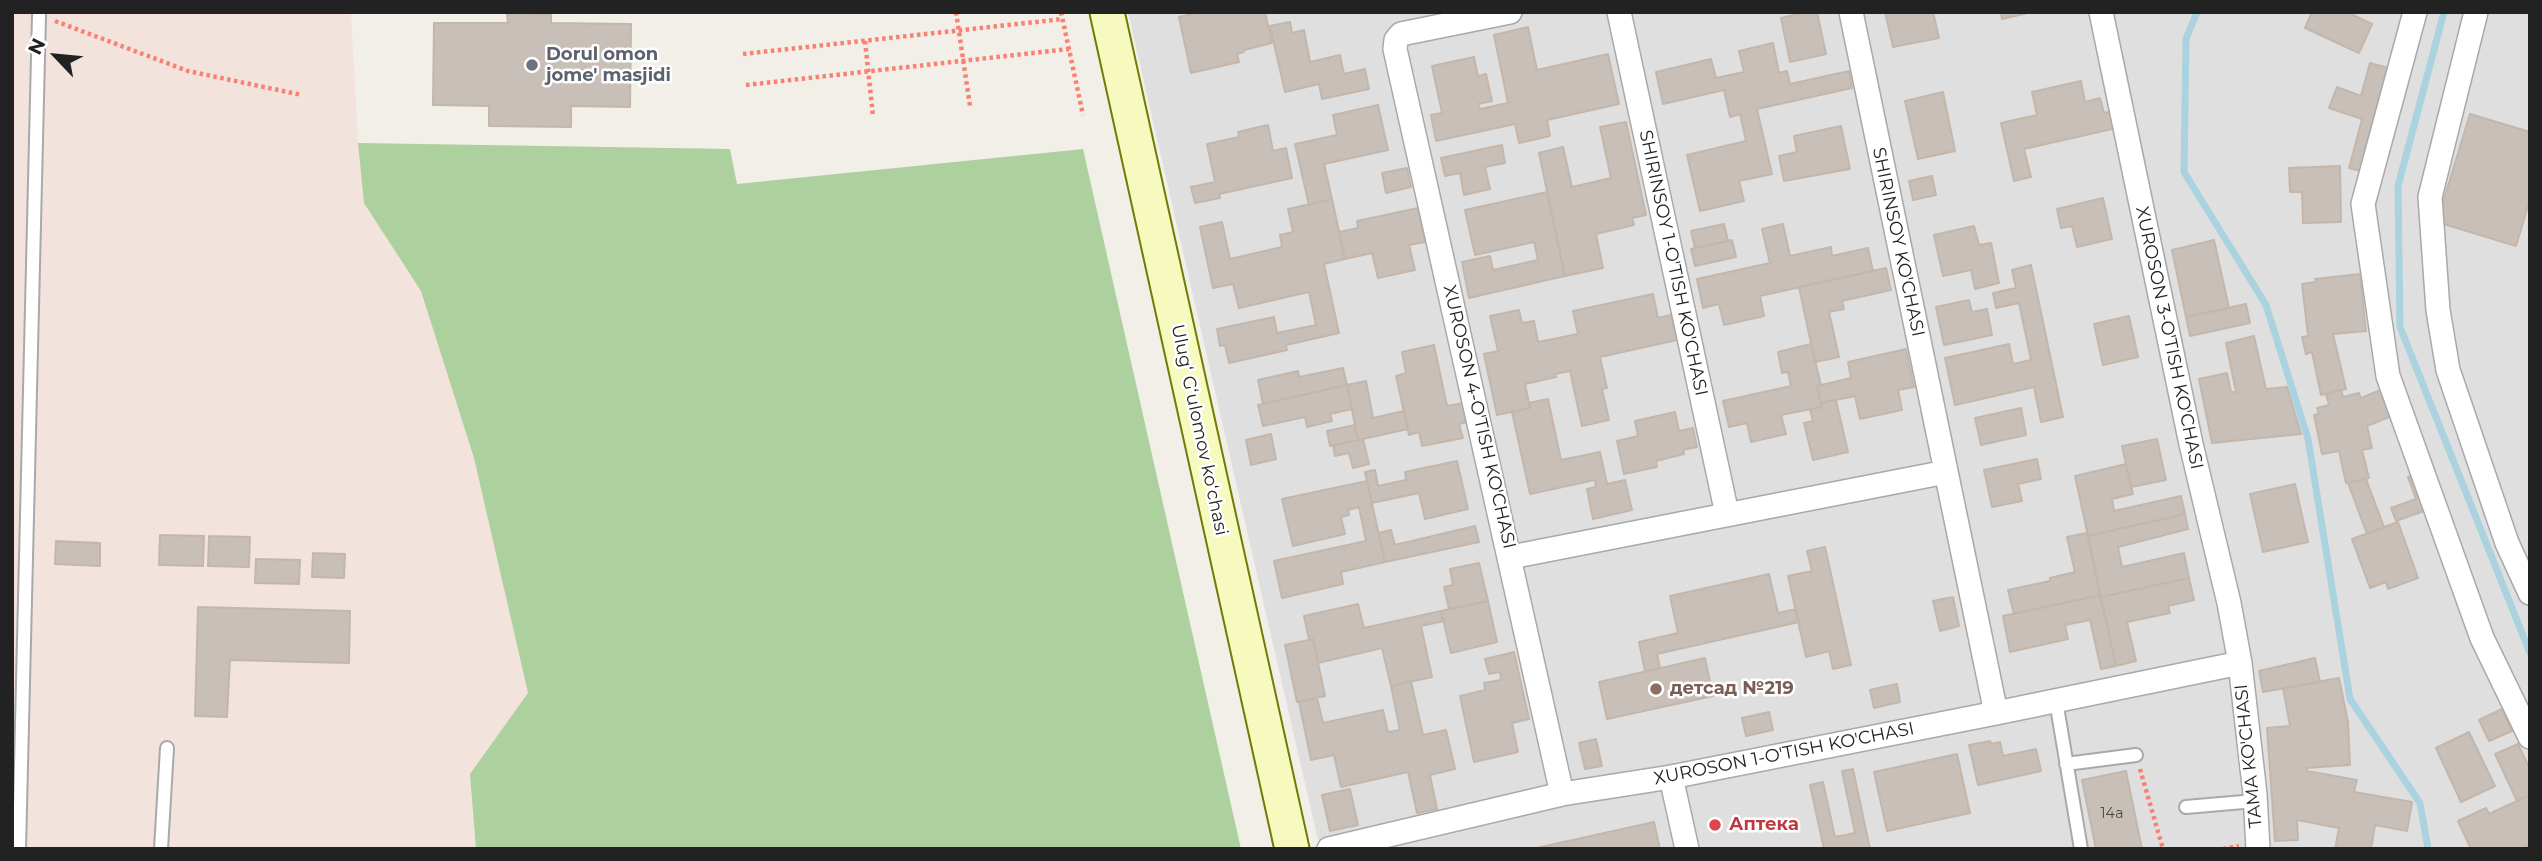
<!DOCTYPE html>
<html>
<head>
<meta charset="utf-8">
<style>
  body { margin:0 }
  #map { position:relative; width:2542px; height:861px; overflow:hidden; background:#f2efe9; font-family:Montserrat,sans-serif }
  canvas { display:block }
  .frame { position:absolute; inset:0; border:14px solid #222; pointer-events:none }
  .north { position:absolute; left:21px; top:21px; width:70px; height:70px; -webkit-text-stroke:5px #fff; paint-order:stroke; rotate:296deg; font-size:19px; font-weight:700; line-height:28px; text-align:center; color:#222 }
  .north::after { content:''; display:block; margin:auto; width:24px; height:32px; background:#222; clip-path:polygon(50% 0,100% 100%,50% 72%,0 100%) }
</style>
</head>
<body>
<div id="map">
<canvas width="2542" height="861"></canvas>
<div class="frame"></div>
<div class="north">N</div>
</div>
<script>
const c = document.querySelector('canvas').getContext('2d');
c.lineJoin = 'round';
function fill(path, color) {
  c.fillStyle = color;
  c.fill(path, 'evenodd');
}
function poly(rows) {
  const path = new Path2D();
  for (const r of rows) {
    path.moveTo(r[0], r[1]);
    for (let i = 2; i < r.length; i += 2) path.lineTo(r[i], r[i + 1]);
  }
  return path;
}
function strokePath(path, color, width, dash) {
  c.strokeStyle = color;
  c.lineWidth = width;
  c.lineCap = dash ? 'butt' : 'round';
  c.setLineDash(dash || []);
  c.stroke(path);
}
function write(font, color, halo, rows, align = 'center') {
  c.font = font + ' Montserrat,sans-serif';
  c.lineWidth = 5;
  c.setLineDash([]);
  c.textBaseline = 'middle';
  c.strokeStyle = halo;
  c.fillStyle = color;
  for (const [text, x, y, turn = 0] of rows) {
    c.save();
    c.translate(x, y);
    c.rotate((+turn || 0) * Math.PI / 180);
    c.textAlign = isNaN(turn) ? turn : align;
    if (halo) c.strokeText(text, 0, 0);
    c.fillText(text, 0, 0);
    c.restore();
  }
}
fill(poly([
  [1128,12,2530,12,2530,849,1320,849]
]), '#e0dfdf');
fill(poly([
  [12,12,351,12,358,143,730,149,867,849,12,849]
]), '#f3e3dd');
fill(poly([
  [358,143,730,149,737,184,1083,149,1241,849,476,849,470,774,528,693,474,458,421,291,364,203]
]), '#add19e');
strokePath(poly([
  [2197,12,2186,39,2184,172,2266,305,2308,439,2350,699,2420,803,2428,849],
  [2444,12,2398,186,2400,327,2530,653]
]), '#aad3df', 7);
const building = poly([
  [1201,12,1265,12,1272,43,1244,50,1244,52,1237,54,1239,62,1191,73,1179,17,1201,12],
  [1806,12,1817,12,1826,54,1790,62,1781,18,1806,12],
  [1885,12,1933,12,1939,38,1893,47,1885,12],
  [2001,12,2032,12,2002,19,2001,12],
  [2312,12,2354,12,2353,15,2372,24,2359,53,2305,28,2312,12],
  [507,13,551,14,551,23,631,24,630,107,571,106,571,127,489,126,489,106,433,105,434,23,508,23,507,13],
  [1290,22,1292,33,1304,30,1310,62,1340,55,1344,74,1365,69,1369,89,1322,99,1319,84,1285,92,1270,26,1290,22],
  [1528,27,1537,70,1608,54,1619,104,1547,120,1550,136,1519,143,1515,124,1436,141,1431,115,1442,113,1432,66,1474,57,1478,76,1486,74,1492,101,1478,104,1480,109,1508,103,1494,35,1528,27],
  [1773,43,1779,73,1787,71,1790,84,1849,71,1852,88,1757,109,1772,174,1739,181,1744,201,1700,211,1687,155,1746,141,1740,114,1730,117,1724,90,1663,104,1656,72,1711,59,1716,78,1744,72,1739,51,1773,43],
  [2370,63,2396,70,2368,173,2349,168,2362,119,2329,108,2337,87,2361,96,2370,63],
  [2081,81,2085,102,2100,98,2104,113,2118,110,2121,127,2024,149,2031,177,2014,181,2001,123,2037,115,2032,92,2081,81],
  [1943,92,1955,151,1918,159,1905,101,1943,92],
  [1378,105,1388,150,1324,164,1332,199,1309,205,1295,144,1337,135,1333,115,1378,105],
  [2470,114,2530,132,2530,199,2516,246,2437,222,2470,114],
  [1626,122,1646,215,1632,218,1634,225,1596,234,1603,268,1565,276,1539,153,1563,147,1572,187,1611,178,1600,127,1626,122],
  [1268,125,1273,151,1286,148,1292,178,1219,194,1220,198,1195,203,1191,187,1215,182,1207,144,1239,137,1238,132,1268,125],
  [1841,126,1850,169,1784,181,1779,156,1797,152,1794,136,1841,126],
  [1502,145,1505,163,1485,167,1490,189,1464,195,1460,173,1445,176,1441,158,1502,145],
  [2340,166,2341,222,2303,223,2302,192,2290,192,2289,168,2340,166],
  [1407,168,1411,187,1386,193,1382,173,1407,168],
  [1932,176,1936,195,1913,200,1909,181,1932,176],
  [1547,192,1565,276,1469,298,1462,262,1490,256,1493,270,1538,260,1534,242,1475,255,1465,210,1547,192],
  [2103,198,2112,239,2077,247,2072,226,2061,228,2057,209,2103,198],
  [1332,199,1345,259,1324,264,1339,333,1286,345,1287,350,1229,363,1225,345,1220,346,1217,329,1274,317,1277,333,1316,325,1309,292,1239,308,1233,284,1213,288,1200,227,1222,222,1230,259,1282,247,1280,235,1293,232,1288,209,1332,199],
  [1418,208,1425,242,1409,245,1415,270,1378,278,1372,253,1345,259,1339,232,1358,228,1357,221,1418,208],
  [1724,224,1728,241,1695,248,1691,231,1724,224],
  [1783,224,1790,256,1831,247,1832,256,1868,248,1873,271,1760,296,1764,316,1724,325,1719,304,1703,308,1697,279,1770,263,1762,229,1783,224],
  [1974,226,1979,245,1991,243,1999,283,1975,289,1971,270,1943,276,1934,235,1974,226],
  [1732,240,1736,257,1695,266,1691,249,1732,240],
  [2214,240,2229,308,2186,317,2172,250,2214,240],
  [2031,265,2063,417,2041,422,2034,387,1955,405,1945,358,2009,344,2013,364,2031,360,2019,303,1996,308,1993,293,2016,288,2012,270,2031,265],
  [1886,268,1891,290,1842,301,1844,309,1829,312,1839,357,1815,362,1799,287,1886,268],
  [2360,274,2366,331,2333,334,2346,389,2321,395,2312,352,2306,354,2302,337,2308,336,2302,284,2316,282,2315,279,2360,274],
  [1653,294,1658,318,1671,315,1677,340,1600,357,1607,388,1602,389,1609,420,1582,426,1570,371,1555,374,1556,377,1525,384,1530,408,1497,415,1484,354,1498,351,1490,316,1519,310,1522,323,1534,321,1538,342,1578,334,1573,311,1653,294],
  [1969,300,1972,312,1987,309,1992,335,1944,345,1936,307,1969,300],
  [2246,304,2250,323,2190,336,2186,317,2246,304],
  [2129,316,2138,357,2103,365,2094,324,2129,316],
  [2254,336,2266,389,2287,387,2301,434,2212,443,2199,379,2227,373,2231,392,2236,392,2226,343,2254,336],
  [1811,344,1821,385,1817,386,1822,407,1781,415,1786,434,1751,442,1747,423,1729,427,1723,401,1791,386,1788,372,1782,373,1778,352,1811,344],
  [1434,345,1447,406,1463,403,1467,422,1459,424,1463,438,1422,446,1419,432,1409,435,1396,376,1406,373,1402,352,1434,345],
  [1906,349,1914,387,1898,390,1902,410,1860,419,1855,396,1821,403,1817,386,1851,378,1848,362,1906,349],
  [1343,368,1347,385,1263,404,1258,380,1298,371,1299,377,1343,368],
  [1366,381,1373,418,1404,411,1408,429,1358,440,1347,385,1366,381],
  [1347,385,1352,409,1330,414,1332,421,1307,427,1305,417,1263,426,1258,405,1347,385],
  [2390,386,2401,412,2367,426,2372,448,2362,450,2369,478,2346,483,2339,451,2322,454,2314,415,2319,414,2317,408,2329,405,2326,394,2341,390,2343,397,2359,393,2361,398,2390,386],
  [1548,399,1561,460,1600,452,1607,484,1625,480,1632,510,1593,519,1587,489,1596,487,1595,480,1530,494,1512,412,1530,408,1529,403,1548,399],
  [1836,400,1848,452,1813,460,1804,423,1813,421,1810,409,1822,407,1821,403,1836,400],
  [2021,408,2026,435,1981,445,1975,418,2021,408],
  [1675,412,1679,431,1693,428,1697,447,1683,450,1684,454,1656,461,1657,467,1624,474,1617,441,1638,436,1635,421,1675,412],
  [1355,425,1358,440,1330,446,1327,431,1355,425],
  [1271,434,1276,459,1251,465,1246,440,1271,434],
  [1363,439,1369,464,1353,468,1349,453,1335,456,1333,445,1363,439],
  [2157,439,2166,480,2131,487,2122,446,2157,439],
  [2037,459,2041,479,2018,484,2022,501,1992,507,1984,470,2037,459],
  [1457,461,1468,509,1425,519,1419,493,1372,503,1365,472,1375,470,1378,486,1406,480,1405,472,1457,461],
  [2126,464,2133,494,2112,499,2114,511,2181,496,2185,514,2088,536,2075,476,2126,464],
  [2422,472,2435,507,2396,521,2391,508,2416,499,2408,477,2422,472],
  [2366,479,2384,527,2367,534,2348,483,2366,479],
  [1367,481,1385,562,1341,572,1343,584,1282,598,1274,561,1366,541,1359,507,1348,510,1349,515,1341,517,1345,534,1293,546,1282,499,1367,481],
  [2295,484,2308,542,2263,552,2250,494,2295,484],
  [2185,514,2188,529,2118,547,2122,567,2184,553,2189,578,2101,597,2088,536,2185,514],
  [2398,522,2418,578,2388,589,2386,582,2370,588,2352,539,2398,522],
  [1475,526,1479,542,1385,562,1379,533,1391,530,1395,545,1475,526],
  [2087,533,2100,595,2014,614,2008,590,2050,581,2050,578,2075,572,2067,537,2087,533],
  [160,535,204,536,203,566,159,565,160,535],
  [209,536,250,537,249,567,208,566,209,536],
  [56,541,100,543,100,566,55,564,56,541],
  [1825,547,1851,665,1833,669,1829,651,1806,657,1788,576,1812,571,1807,551,1825,547],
  [313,553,345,554,344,578,312,577,313,553],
  [256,559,300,560,299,584,255,583,256,559],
  [1479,563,1488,601,1449,609,1444,587,1453,585,1450,569,1479,563],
  [1769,574,1778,613,1796,609,1799,622,1657,654,1660,668,1645,671,1639,642,1678,633,1670,596,1769,574],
  [2189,578,2194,600,2168,606,2170,613,2127,622,2136,661,2116,666,2101,597,2189,578],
  [2100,595,2116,666,2101,669,2090,620,2065,625,2068,639,2010,652,2003,616,2100,595],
  [1953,597,1959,626,1940,631,1933,601,1953,597],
  [1488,601,1497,642,1451,653,1441,611,1488,601],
  [1358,604,1364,628,1441,611,1444,621,1421,626,1432,677,1391,686,1382,648,1318,663,1313,639,1309,639,1304,616,1358,604],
  [198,607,350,611,349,663,230,660,227,717,195,716,198,607],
  [1313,639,1325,696,1297,702,1285,645,1313,639],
  [1514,652,1529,719,1512,723,1518,752,1474,762,1460,696,1485,690,1484,683,1501,680,1500,672,1489,674,1485,659,1514,652],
  [1705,658,1713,696,1607,719,1599,682,1705,658],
  [2315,658,2320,682,2263,692,2259,671,2315,658],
  [2339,678,2348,722,2350,765,2306,768,2307,771,2357,780,2354,792,2412,802,2407,831,2375,825,2371,849,2335,849,2339,828,2297,820,2298,840,2275,841,2267,728,2290,726,2283,688,2339,678],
  [1411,681,1423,735,1446,730,1455,769,1430,775,1437,809,1417,813,1408,772,1341,787,1334,755,1311,760,1299,702,1317,698,1323,723,1383,710,1388,732,1400,730,1391,686,1411,681],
  [1897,684,1900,702,1874,708,1870,690,1897,684],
  [2502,709,2512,731,2489,741,2479,720,2502,709],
  [1769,712,1773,730,1746,736,1742,718,1769,712],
  [2469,732,2495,786,2461,802,2436,748,2469,732],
  [1596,739,1602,766,1585,769,1579,743,1596,739],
  [1990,741,1991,744,2000,742,2003,756,2036,749,2041,771,1978,785,1969,745,1990,741],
  [2518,744,2530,769,2530,795,2517,801,2495,754,2518,744],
  [1957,754,1970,813,1887,831,1874,772,1957,754],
  [1853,769,1870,849,1824,849,1810,785,1823,782,1835,837,1855,833,1842,771,1853,769],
  [2126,771,2142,849,2096,849,2082,780,2126,771],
  [1350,789,1358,825,1330,831,1322,795,1350,789],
  [2530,795,2530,845,2521,849,2471,849,2458,821,2486,808,2489,814,2530,795],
  [1654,822,1660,849,1532,849,1654,822]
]);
fill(building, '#c7bfb8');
strokePath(building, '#c4b6ab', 2);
const service = poly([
  [2056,701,2081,849],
  [2066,764,2136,755],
  [2186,807,2255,801],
  [19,849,39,15],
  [161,849,167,748]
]);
const minor = poly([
  [1510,12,1401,34,1396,40,1395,49,1562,794],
  [1619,12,1727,514],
  [1851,12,1996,713],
  [2101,12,2191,444,2229,603,2240,663,2255,794,2258,849],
  [2415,12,2363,204,2388,376,2482,638,2530,737],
  [2476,12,2430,197,2438,310,2448,370,2507,543,2530,593],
  [1511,557,1946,472],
  [1671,777,1687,849],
  [1329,849,1562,794,1671,777,1996,713,2240,663]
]);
const secondary = poly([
  [1107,12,1292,849]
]);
strokePath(service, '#a9a9a9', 16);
strokePath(minor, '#a9a9a9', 26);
strokePath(secondary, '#707d05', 37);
strokePath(poly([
  [956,12,970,106],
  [1061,12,1083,115],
  [55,21,188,71,302,95],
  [865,41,873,116],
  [743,54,1063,19],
  [746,85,1069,49],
  [2140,769,2163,849],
  [2223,849,2239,846]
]), '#fa8072', 4.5, [3.5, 3.5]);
strokePath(service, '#fff', 12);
strokePath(minor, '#fff', 23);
strokePath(secondary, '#f7fabf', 33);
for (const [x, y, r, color] of [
  [532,65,7,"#6b7280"],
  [1656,689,7,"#8d6e63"],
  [1715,825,7,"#e0444e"]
]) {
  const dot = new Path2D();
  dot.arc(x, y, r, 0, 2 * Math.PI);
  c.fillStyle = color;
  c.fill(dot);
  strokePath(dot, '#fff', 2.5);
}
write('14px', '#4b4948', null, [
  ["14а",2112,814]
]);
write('bold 18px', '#5b616d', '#fff', [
  ["Dorul omon",546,55],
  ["jome' masjidi",546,76]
], 'left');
write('18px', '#222', '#fff', [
  ["SHIRINSOY KO'CHASI",1898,242,78],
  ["SHIRINSOY 1-O'TISH KO'CHASI",1673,263,78],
  ["XUROSON 3-O'TISH KO'CHASI",2169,338,78],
  ["XUROSON 4-O'TISH KO'CHASI",1479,417,77],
  ["Ulugʻ Gʻulomov koʻchasi",1199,430,78],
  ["ХUROSON 1-O'TISH KO'CHASI",1784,754,-11],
  ["TAMA KO'CHASI",2249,756,-96]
]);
write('bold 18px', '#785e54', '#fff', [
  ["детсад №219",1670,689]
], 'left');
write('bold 18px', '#be3a42', '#fff', [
  ["Аптека",1729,825]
], 'left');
</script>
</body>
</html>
